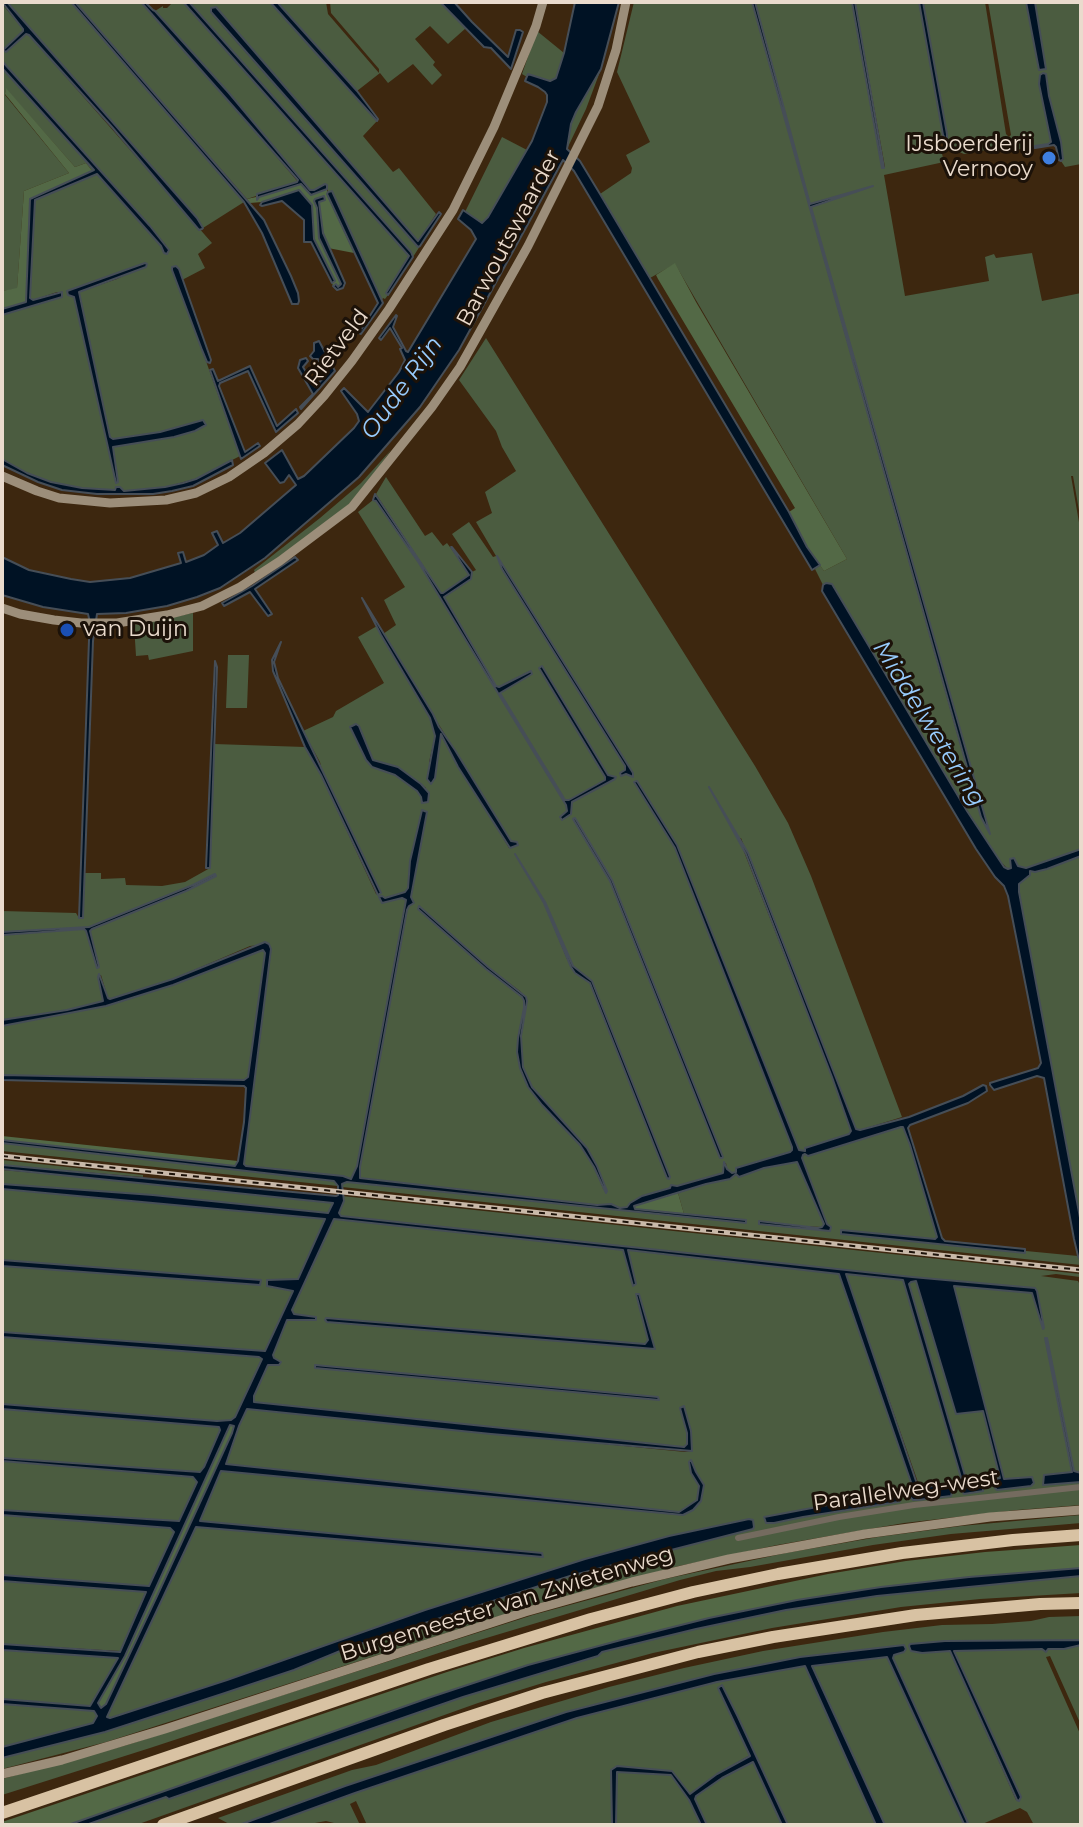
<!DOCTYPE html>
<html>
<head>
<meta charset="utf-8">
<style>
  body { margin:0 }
  #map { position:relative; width:1083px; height:1827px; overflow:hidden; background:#3d270f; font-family:Montserrat,sans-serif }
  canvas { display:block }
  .frame { position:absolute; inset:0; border:4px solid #eadbcd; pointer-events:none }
</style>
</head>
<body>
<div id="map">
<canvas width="1083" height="1827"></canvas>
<div class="frame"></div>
</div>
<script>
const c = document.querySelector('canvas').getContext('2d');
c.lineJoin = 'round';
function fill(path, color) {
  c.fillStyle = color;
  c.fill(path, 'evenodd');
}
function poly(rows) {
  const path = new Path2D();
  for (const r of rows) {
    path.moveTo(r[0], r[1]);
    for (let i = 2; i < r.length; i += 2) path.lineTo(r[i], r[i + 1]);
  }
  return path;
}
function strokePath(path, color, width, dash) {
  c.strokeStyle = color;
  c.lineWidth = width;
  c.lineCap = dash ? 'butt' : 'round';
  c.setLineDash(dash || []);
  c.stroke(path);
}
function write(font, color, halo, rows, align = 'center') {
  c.font = font + ' Montserrat,sans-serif';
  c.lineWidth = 6;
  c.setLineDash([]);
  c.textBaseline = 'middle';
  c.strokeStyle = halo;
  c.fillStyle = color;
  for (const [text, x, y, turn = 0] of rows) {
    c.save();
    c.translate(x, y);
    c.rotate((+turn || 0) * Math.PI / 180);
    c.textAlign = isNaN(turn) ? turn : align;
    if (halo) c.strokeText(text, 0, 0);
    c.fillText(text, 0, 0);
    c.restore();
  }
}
fill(poly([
  [7,2,71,2,244,202,203,228],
  [75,2,141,2,225,96,298,182,247,199],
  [173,2,183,2,217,38,409,256,386,293,388,295,385,299,383,298,382,300,332,192,328,192,327,187,323,185,314,190,310,190,229,93,155,11,163,6,163,8,167,8],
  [189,2,270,2,377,121,363,136,393,172,399,168,436,214,418,242,216,7,211,8,211,13,417,246,420,246,413,257],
  [277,2,326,2,328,14,379,73,379,69,331,13,330,2,440,2,466,28,448,44,430,26,415,39,435,62,433,65,442,75,432,85,413,64,388,83,380,73,357,91],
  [634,2,752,2,956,730,981,817,987,826,811,207,873,186,810,204,755,2,852,2,883,168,885,167,855,2,919,2,943,135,938,137,944,162,884,175,905,296,989,281,985,257,994,254,996,258,1032,253,1042,301,1081,293,1081,522,1073,476,1071,476,1081,534,1081,849,1026,868,1018,866,1008,869,996,857,914,723,832,584,826,583,823,585,815,569,820,565,824,571,847,559,675,264,650,278,600,194,631,173,632,168,626,155,650,142,617,72],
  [923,2,985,2,1006,134,1009,137,1011,135,988,2,1026,2,1039,70,1046,69,1035,2,1081,2,1081,164,1065,167,1061,161,1063,159,1061,142,1049,96,1046,75,1042,98,1051,135,1051,142,1049,144,1015,150,1013,145,964,154,957,151,947,141,947,134],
  [2,4,23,29,23,31,4,51,6,52,26,34,29,35,212,243,198,254,205,268,182,280,177,266,202,350,240,456,195,479,165,487,139,490,124,491,119,487,116,487,115,490,81,488,51,482,27,474,2,459,2,315,62,297,62,292,57,292,33,300,30,298,35,200,97,174,162,246,164,253,166,245,2,61],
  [145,263,147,264,117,279,79,292,110,437,113,439,160,432,203,420,195,431,174,437,112,447,118,482,117,483,74,297,67,291],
  [537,31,564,53,556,78,550,81,528,74,527,77,522,74],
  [2,68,94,170,93,172,86,163,75,167,6,89,5,95,69,173,24,191,17,289,2,291],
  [601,69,586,109,567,149,571,124,576,112],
  [502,137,527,150,488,217,482,223,465,212],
  [486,338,755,766,788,823,811,876,902,1117,860,1130,856,1129,741,838,739,839,832,1077,851,1131,849,1134,805,1151,802,1152,799,1150,677,845,637,781,675,848,792,1147,792,1151,790,1152,736,1168,736,1172,732,1173,727,1169,726,1163,723,1163,723,1173,642,1196,627,1207,619,1209,611,1204,597,1205,360,1178,359,1177,360,1167,407,910,409,906,414,902,411,897,422,810,410,861,408,888,405,892,383,898,382,903,403,898,406,900,357,1166,351,1179,343,1176,245,1166,243,1164,271,949,269,944,250,946,173,979,110,999,108,998,101,975,98,977,103,1001,67,1010,2,1020,2,935,84,929,86,931,97,967,98,967,90,931,92,929,186,891,216,876,215,874,193,885,89,927,2,932,2,911,76,913,79,918,83,918,85,873,101,873,101,879,125,878,126,885,162,886,185,882,210,868,214,744,305,747,321,775,376,894,378,895,381,893,322,770,320,762,303,731,333,717,336,711,384,683,358,637,377,626,430,718,435,736,429,762,435,778,440,734,509,848,512,843,383,634,396,625,384,600,405,587,358,512,373,500,376,501,419,563,566,805,568,811,560,817,572,810,572,802,615,779,608,775,542,667,558,700,605,777,605,780,569,800,565,800,500,693,530,671,499,687,496,686,444,597,471,579,472,572,476,570,452,534,469,522,493,557,496,556,476,522,492,513,485,492,516,471,502,447,496,431,459,380],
  [500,561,634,775,632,777,629,774,621,773,625,770,625,766,502,569],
  [356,724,359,726,373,760,398,767,421,784,426,788,421,797,417,791,395,775,372,767],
  [574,818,612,880,723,1157,722,1158,720,1158,610,881],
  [515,854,545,902,573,966,592,981,670,1177,669,1179,667,1178,590,983,575,973,567,959,544,903],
  [418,907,488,967,520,991,527,1001,521,1036,523,1067,532,1087,587,1148,604,1191,594,1167,580,1145,542,1105,528,1087,520,1068,518,1038,524,1008,524,1001,522,997,486,969,419,909],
  [391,450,370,480,348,505,307,538,255,573,254,570,320,518,361,483],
  [386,477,425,536,432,532,443,546,447,543,469,573,469,577,443,593,441,593,376,494],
  [193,613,193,651,149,660,148,655,136,656,134,625],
  [228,655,249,655,247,708,226,708],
  [1081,856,1081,1223,1019,892,1019,884,1029,875,1030,871,1047,869],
  [263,950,265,953,248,1077,244,1080,2,1075,2,1026,106,1006,173,985],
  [901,1127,903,1127,910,1145,937,1237,936,1239,841,1234,1025,1253,1026,1251,1078,1256,1081,1265,342,1187,342,1184,347,1182,746,1223,746,1220,684,1214,678,1193,706,1184,730,1179,737,1174,739,1176,764,1168,797,1162,824,1224,822,1227,759,1224,829,1231,831,1227,827,1224,802,1158,803,1155,805,1154,808,1156],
  [2,1143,334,1181,338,1186,2,1151],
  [2,1160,143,1175,143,1177,2,1165],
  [2,1170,139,1182,333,1202,328,1213,153,1195,2,1184],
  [2,1189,326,1218,298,1279,267,1286,293,1290,265,1351,2,1332,2,1266,259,1285,261,1280,2,1260],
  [342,1196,1081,1274,1080,1277,1056,1274,1041,1276,1078,1281,1081,1287,1081,1473,1074,1472,1047,1339,1045,1338,1072,1472,1044,1485,1081,1482,1081,1505,1017,1510,904,1523,777,1545,679,1566,534,1605,106,1742,2,1769,2,1758,105,1732,222,1694,294,1670,345,1649,570,1576,754,1527,752,1519,749,1519,669,1536,585,1559,425,1610,227,1680,109,1718,106,1717,196,1527,543,1557,541,1553,199,1521,221,1471,683,1515,701,1501,704,1485,696,1472,692,1461,691,1473,699,1486,697,1501,679,1512,226,1464,239,1426,247,1409,685,1452,692,1451,691,1431,683,1406,680,1409,687,1433,687,1444,684,1447,254,1402,254,1396,268,1365,279,1365,273,1355,287,1320,316,1317,294,1314,292,1310,334,1219,624,1250,636,1284,628,1250,839,1274,914,1488,910,1493,920,1488,845,1273,903,1280,962,1481,961,1486,980,1480,969,1482,966,1479,909,1284,911,1281,916,1281,956,1413,983,1410,1000,1478,997,1490,1031,1486,1034,1483,1031,1477,1004,1479,954,1285,1032,1293,1038,1297,1037,1291,1035,1288,912,1277,341,1216,339,1213],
  [638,1294,654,1349,327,1322,325,1320,326,1319,645,1344,648,1340,636,1295],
  [316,1365,658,1397,658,1400],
  [897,1492,900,1501,898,1502,803,1517,774,1523],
  [2,1337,259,1357,262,1359,235,1417,231,1420,217,1421,2,1404],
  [2,1409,220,1427,220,1430,204,1467,200,1472,2,1458],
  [2,1461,193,1477,197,1482,179,1521,2,1510],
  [2,1515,170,1528,174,1532,149,1586,2,1575],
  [1081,1515,1081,1523,951,1534,873,1545,750,1567,716,1571,680,1580,463,1645,150,1748,2,1795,2,1779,127,1745,533,1615,665,1579,786,1553,878,1537,961,1526],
  [1081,1576,1081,1593,980,1599,901,1607,772,1628,653,1653,546,1682,478,1703,136,1825,86,1825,166,1797,169,1799,463,1697,598,1656,602,1652,696,1629,786,1610,877,1596],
  [2,1581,146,1591,120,1651,2,1644],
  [1081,1616,1081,1640,945,1641,911,1644,950,1651,1016,1800,1019,1801,1020,1797,954,1651,1042,1649,1046,1652,1048,1649,1064,1649,1081,1645,1081,1725,1050,1656,1046,1657,1081,1736,1081,1825,1034,1825,1027,1812,1020,1808,980,1825,885,1825,812,1665,881,1657,889,1658,965,1824,968,1822,893,1658,894,1655,903,1652,906,1649,904,1645,800,1657,714,1674,566,1712,345,1786,239,1825,231,1825,218,1818,352,1770,376,1765,491,1722,609,1687,684,1668,763,1651,883,1632,942,1625,992,1624,1031,1621,1049,1617],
  [2,1650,119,1658,90,1706,2,1699],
  [806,1666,876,1825,788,1825,738,1717,721,1685,718,1688,750,1755,717,1774,690,1795,672,1771,611,1770,612,1825,367,1825,356,1801,350,1804,360,1825,342,1825,326,1821,304,1825,267,1825,355,1793,577,1718,717,1682],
  [2,1704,94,1711,97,1716,93,1723,2,1747],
  [754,1762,782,1825,707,1825,695,1799,696,1796,722,1778],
  [617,1772,671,1774,689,1800,701,1825,616,1825]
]), '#4b5c40');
fill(poly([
  [6,88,75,167,86,163,93,172,30,199,26,302,2,309,2,291,17,288,24,191,69,173,5,94],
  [301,184,308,192,314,194,327,189,327,195,354,253,328,248,323,233,319,202,314,201,317,208,319,238,341,284,338,287,336,285,333,286,332,283,334,281,314,239,312,205,300,191,262,202,250,203,247,199,256,197,256,199,259,197],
  [675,263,696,302,847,559,824,571,807,547,789,512,795,508,658,279,656,275],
  [2,1136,238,1161,235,1166,2,1140],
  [678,1193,684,1214,634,1209,634,1206],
  [230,1424,235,1425,232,1433,162,1585,106,1704,101,1708,97,1703,125,1656],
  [1081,1545,1081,1568,881,1587,797,1600,709,1618,621,1640,528,1665,431,1697,68,1825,2,1825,2,1822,447,1672,524,1648,677,1606,828,1574,906,1561,985,1552]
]), '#536946');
const water = poly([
  [2,2,7,2,197,218,203,228,202,229,199,230,112,127,29,35,26,34,6,52,3,50,23,31,23,29,2,2],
  [71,2,75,2,264,220,291,276,298,293,299,301,298,304,292,304,262,233,244,202,71,2],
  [141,2,145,2,153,10,155,11,229,93,310,190,314,190,325,184,327,185,327,189,311,195,301,184,259,197,257,200,257,194,297,182,298,180,141,2],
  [183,2,189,2,411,252,413,257,388,295,386,293,409,256,183,2],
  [270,2,277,2,357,91,378,119,377,121,270,2],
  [440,2,454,2,472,22,508,57,516,30,520,30,523,32,511,69,491,48,484,47,440,2],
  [575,2,619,2,601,69,576,112,571,124,567,149,580,161,600,194,789,512,807,547,820,565,812,570,574,171,563,160,459,350,420,407,359,477,265,558,220,588,197,597,167,606,126,613,97,614,93,641,83,918,79,918,89,640,91,627,88,614,43,607,2,595,2,557,29,570,71,579,90,582,130,578,181,563,178,553,183,552,186,562,204,555,218,545,212,533,217,531,223,543,240,533,296,485,289,475,284,482,280,483,265,463,282,450,298,479,304,476,354,428,359,421,357,414,341,391,344,388,368,412,399,372,405,360,400,349,402,348,390,328,381,340,379,338,396,315,397,316,393,327,406,351,408,352,476,239,471,230,458,219,463,210,482,223,488,217,532,141,547,102,547,95,545,92,538,87,525,81,528,74,550,81,556,78,564,53,575,2],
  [752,2,755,2,810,204,873,186,811,207,990,834,981,817,752,2],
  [852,2,855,2,884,168,882,168,852,2],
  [919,2,923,2,947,134,947,141,943,135,919,2],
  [1026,2,1035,2,1046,69,1039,70,1026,2],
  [216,7,418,241,439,212,441,214,420,246,418,247,211,12,211,8,216,7],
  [2,61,150,226,169,250,167,254,164,253,161,246,97,174,35,200,30,298,33,300,62,292,62,297,2,315,2,309,26,302,30,199,94,170,2,68,2,61],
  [1043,73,1046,74,1049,96,1061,142,1063,159,1061,161,1059,160,1056,147,1054,145,1035,148,1035,146,1048,144,1051,142,1039,84,1040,75,1043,73],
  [299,190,312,205,314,239,335,281,332,283,311,242,304,242,304,220,282,201,262,206,260,205,262,202,299,190],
  [332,191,383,303,361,334,359,333,378,303,327,194,328,192,332,191],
  [324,196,325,200,319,202,323,233,345,283,343,288,337,290,333,286,336,284,338,287,341,284,319,238,317,208,314,201,315,199,324,196],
  [145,263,147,264,146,267,79,292,110,437,113,439,160,432,203,420,206,425,195,431,174,437,113,447,118,482,116,483,74,297,68,295,67,291,145,263],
  [176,266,179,269,211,360,210,363,207,362,202,350,172,270,172,267,176,266],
  [319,341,335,371,301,409,300,407,313,394,298,368,300,360,306,358,308,361,303,367,315,387,326,375,318,359,313,359,310,356,314,351,314,343,319,341],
  [250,366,277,426,296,409,298,413,276,432,248,371,220,383,219,386,245,452,258,443,260,446,241,459,210,370,213,369,218,381,250,366],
  [2,459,27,473,51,482,82,488,115,490,116,487,120,487,124,491,165,487,183,483,196,479,232,460,233,465,193,486,172,491,153,494,97,494,62,490,38,482,2,465,2,459],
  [375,494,441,593,443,593,469,575,451,547,452,547,472,572,471,579,444,597,496,686,499,687,531,671,532,674,500,693,565,800,569,800,605,780,605,777,539,668,542,666,608,775,616,777,615,779,572,802,571,814,562,820,560,817,567,811,566,805,419,563,376,501,373,500,375,494],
  [497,556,633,773,633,777,626,774,621,776,620,773,625,770,625,766,502,569,497,556],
  [295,557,298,560,255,589,272,614,268,616,250,592,224,606,222,603,252,586,295,557],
  [826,583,832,584,967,811,1004,867,1008,869,1011,868,1010,859,1014,858,1018,866,1026,868,1081,849,1081,856,1047,869,1035,872,1030,871,1030,875,1019,884,1019,892,1081,1223,1081,1262,1078,1256,1074,1239,1044,1078,1037,1076,994,1090,990,1085,990,1083,1038,1068,1041,1063,1008,896,1004,886,995,877,976,849,822,591,823,585,826,583],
  [362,598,433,714,439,727,455,750,511,841,517,842,518,845,510,848,458,767,441,734,435,778,431,784,427,779,435,736,430,718,381,635,362,598],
  [281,642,274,662,278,678,381,893,378,895,321,775,305,747,273,671,272,660,281,642],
  [215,661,217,667,210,868,206,868,215,661],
  [356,724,359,726,373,760,398,767,421,784,429,793,428,802,422,803,421,797,417,791,395,775,372,767,366,760,350,727,356,724],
  [637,781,677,845,799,1150,805,1151,805,1148,849,1134,851,1131,832,1077,746,854,709,787,748,853,856,1129,860,1130,909,1117,963,1096,983,1085,986,1086,987,1091,968,1103,910,1125,908,1128,942,1238,945,1241,1025,1249,1025,1253,841,1234,841,1230,935,1239,937,1237,910,1145,903,1127,901,1127,808,1156,805,1154,803,1155,802,1158,827,1224,831,1227,830,1231,759,1224,759,1221,818,1228,822,1227,824,1224,797,1162,764,1168,739,1177,736,1174,730,1179,706,1184,634,1206,635,1209,746,1220,746,1223,347,1182,342,1184,344,1201,339,1213,341,1216,912,1277,1035,1288,1037,1291,1044,1328,1043,1329,1032,1293,954,1286,1004,1479,1032,1477,1034,1483,1031,1486,997,1490,995,1488,994,1480,1000,1478,983,1411,956,1414,916,1281,911,1282,909,1284,966,1479,969,1482,983,1481,983,1491,964,1494,961,1490,962,1481,903,1280,846,1274,918,1487,950,1485,953,1489,951,1496,918,1500,913,1500,910,1497,910,1493,913,1488,839,1274,628,1250,636,1284,633,1286,623,1250,334,1219,292,1310,294,1314,316,1317,316,1320,287,1320,273,1355,274,1358,281,1362,279,1365,268,1365,254,1396,254,1402,684,1447,687,1444,687,1433,680,1408,684,1406,691,1431,692,1451,491,1434,247,1409,239,1426,226,1464,679,1512,697,1500,699,1486,691,1473,689,1462,691,1460,696,1472,704,1485,701,1501,693,1510,683,1515,221,1471,200,1521,542,1553,543,1557,196,1527,107,1717,110,1718,227,1680,425,1610,585,1559,669,1536,749,1519,753,1520,754,1527,753,1529,570,1576,345,1649,294,1670,222,1694,105,1732,2,1758,2,1747,93,1723,97,1716,94,1711,2,1704,2,1699,90,1706,118,1658,2,1650,2,1644,120,1652,146,1592,2,1581,2,1575,149,1586,174,1532,170,1528,2,1515,2,1510,179,1521,197,1482,193,1477,2,1461,2,1458,200,1472,204,1467,220,1430,219,1427,2,1409,2,1404,217,1421,231,1420,235,1417,262,1359,259,1357,2,1337,2,1332,265,1351,293,1291,267,1286,267,1280,298,1279,325,1219,2,1189,2,1184,153,1195,328,1213,333,1203,2,1169,2,1165,336,1196,338,1195,338,1186,334,1181,2,1143,2,1140,235,1166,238,1161,244,1122,246,1088,244,1086,2,1080,2,1075,244,1080,248,1077,265,953,263,950,173,985,106,1006,2,1026,2,1020,67,1010,103,1001,98,977,99,974,108,998,110,999,173,979,265,942,269,944,271,949,244,1164,246,1166,343,1176,351,1179,357,1166,406,900,402,898,382,903,379,897,382,896,385,898,405,892,408,888,410,861,422,810,427,812,411,897,414,903,409,906,407,910,360,1167,360,1178,597,1205,611,1204,620,1208,627,1207,630,1203,642,1196,670,1188,671,1185,677,1186,723,1173,724,1162,727,1169,732,1173,736,1172,736,1168,790,1152,792,1150,792,1147,675,848,634,782,637,781],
  [230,1425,234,1426,232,1433,157,1596,106,1704,101,1708,98,1703,125,1656,230,1425],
  [575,818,612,880,723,1157,722,1158,720,1158,610,881,573,819,575,818],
  [515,854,545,902,573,966,592,981,670,1177,669,1179,667,1178,590,983,575,973,571,967,544,903,515,854],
  [215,874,216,876,186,891,92,929,90,931,99,967,97,968,86,931,84,929,2,935,2,932,89,927,193,885,215,874],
  [419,906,488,967,526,997,527,1001,521,1036,523,1067,532,1087,587,1148,597,1166,607,1191,606,1193,594,1167,580,1145,542,1105,528,1087,520,1068,517,1052,518,1038,524,1008,524,1001,522,997,486,969,418,909,419,906],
  [2,1260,261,1280,260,1285,2,1266,2,1260],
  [636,1294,639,1294,655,1349,327,1322,325,1320,326,1318,645,1344,648,1340,636,1294],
  [1045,1338,1047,1338,1074,1471,1081,1473,1081,1482,1043,1485,1044,1475,1072,1472,1045,1338],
  [315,1365,658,1397,659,1400,315,1368,315,1365],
  [897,1492,899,1493,900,1501,898,1502,803,1517,774,1523,766,1523,764,1517,897,1492],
  [1081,1568,1081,1576,877,1596,786,1610,696,1629,602,1652,598,1656,463,1697,169,1799,166,1797,86,1825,68,1825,431,1697,528,1665,621,1640,709,1618,797,1600,881,1587,969,1577,1081,1568],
  [1081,1640,1081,1645,1064,1649,1048,1649,1046,1652,1042,1649,954,1651,1021,1797,1019,1801,1017,1800,950,1651,922,1653,911,1651,909,1646,910,1644,945,1641,1081,1640],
  [904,1645,906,1649,904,1652,894,1655,893,1658,968,1823,964,1824,887,1657,812,1666,885,1825,876,1825,805,1666,717,1682,577,1718,355,1793,267,1825,239,1825,345,1786,566,1712,714,1674,750,1667,800,1657,904,1645],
  [722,1685,738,1717,788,1825,782,1825,753,1762,722,1778,696,1796,695,1799,707,1825,701,1825,689,1800,671,1775,617,1772,616,1825,612,1825,611,1770,617,1766,672,1771,690,1794,717,1774,750,1756,718,1688,722,1685]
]);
fill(water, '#001224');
strokePath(water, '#464e57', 2);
strokePath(poly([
  [738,1538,839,1517,914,1505,1081,1487]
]), '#746b5f', 6);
strokePath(poly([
  [2,476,37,491,59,498,110,503,166,500,196,493,229,477,264,453,298,424,324,396,352,361,389,309,453,210,494,127,536,26,543,2],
  [2,608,20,614,54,620,81,623,117,623,167,615,202,606,240,587,280,561,352,507,432,407,460,367,528,246,598,106,616,50,626,2],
  [2,1774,62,1760,165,1729,525,1612,632,1582,729,1559,865,1534,990,1517,1081,1510]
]), '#9c8e7a', 9);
strokePath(poly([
  [2,1813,429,1669,591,1619,693,1592,778,1574,902,1553,1013,1540,1081,1535],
  [163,1825,444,1725,542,1693,698,1652,773,1637,916,1615,1040,1604,1081,1603]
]), '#d8c2a3', 12);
const rail = poly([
  [2,1156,1081,1270]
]);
strokePath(rail, '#c9b9a9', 5);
strokePath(rail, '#1c1209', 2, [6]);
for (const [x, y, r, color] of [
  [1049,158,8,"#3f7fe0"],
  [67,630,8,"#1a4fb4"]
]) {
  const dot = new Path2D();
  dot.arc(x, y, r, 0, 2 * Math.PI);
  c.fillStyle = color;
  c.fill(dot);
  strokePath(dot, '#1c1209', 3);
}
write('22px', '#eadbcd', '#1c1209', [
  ["IJsboerderij",1033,145],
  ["Vernooy",1033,170],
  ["van Duijn",83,630,"left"]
], 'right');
write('22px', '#eadbcd', '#1c1209', [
  ["Barwoutswaarder",509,238,-62],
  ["Rietveld",337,348,-53],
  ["Parallelweg-west",906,1491,-8],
  ["Burgemeester van Zwietenweg",507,1604,-17]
]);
write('italic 24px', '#97cbfd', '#1c1209', [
  ["Oude Rijn",402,388,-54],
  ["Middelwetering",929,724,58]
]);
</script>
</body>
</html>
